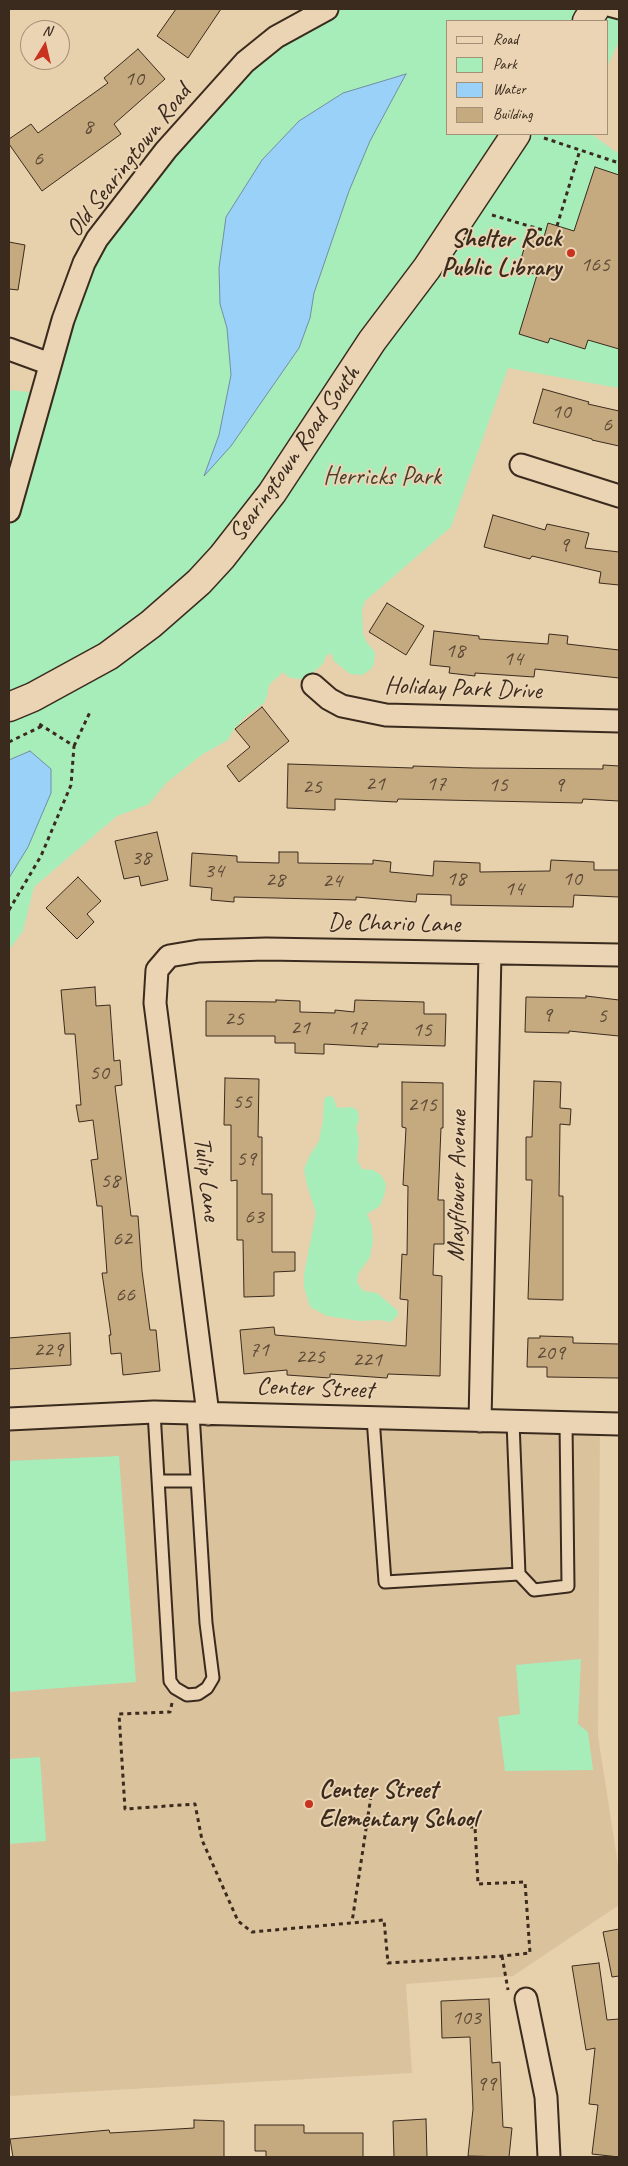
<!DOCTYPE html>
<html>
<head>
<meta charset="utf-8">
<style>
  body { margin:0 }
  #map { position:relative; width:628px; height:2166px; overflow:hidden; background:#e7d0ac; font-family:Caveat,sans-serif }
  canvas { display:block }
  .frame { position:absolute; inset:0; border:10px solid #3b2a1e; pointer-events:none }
  .legend { position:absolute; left:446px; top:20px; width:162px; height:115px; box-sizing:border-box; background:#ead4b3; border:1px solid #a49077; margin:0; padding:6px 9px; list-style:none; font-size:15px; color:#3b2a1e }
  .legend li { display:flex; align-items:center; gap:10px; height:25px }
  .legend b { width:25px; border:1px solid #a49077 }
  .north { position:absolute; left:20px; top:20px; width:50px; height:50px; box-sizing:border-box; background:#ead4b3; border:1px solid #a49077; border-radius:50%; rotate:9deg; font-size:14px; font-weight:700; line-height:20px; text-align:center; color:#3b2a1e }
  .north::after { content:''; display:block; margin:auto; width:18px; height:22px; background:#c8321e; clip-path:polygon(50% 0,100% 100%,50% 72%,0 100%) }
</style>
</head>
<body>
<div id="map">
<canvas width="628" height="2166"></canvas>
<div class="frame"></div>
<ul class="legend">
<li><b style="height:6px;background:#ead4b3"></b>Road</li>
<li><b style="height:14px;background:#a6edba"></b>Park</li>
<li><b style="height:14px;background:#9ad1f9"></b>Water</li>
<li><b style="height:14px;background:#c5aa80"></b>Building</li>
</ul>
<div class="north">N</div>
</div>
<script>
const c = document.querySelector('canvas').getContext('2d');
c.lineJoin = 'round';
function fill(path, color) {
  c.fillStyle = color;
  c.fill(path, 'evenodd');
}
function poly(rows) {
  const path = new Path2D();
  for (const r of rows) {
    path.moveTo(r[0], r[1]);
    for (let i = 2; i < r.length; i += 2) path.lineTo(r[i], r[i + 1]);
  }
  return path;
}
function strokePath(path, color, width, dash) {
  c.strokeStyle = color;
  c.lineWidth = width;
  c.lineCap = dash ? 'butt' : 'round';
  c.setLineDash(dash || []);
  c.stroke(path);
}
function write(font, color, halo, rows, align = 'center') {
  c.font = font + ' Caveat,sans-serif';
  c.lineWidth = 4;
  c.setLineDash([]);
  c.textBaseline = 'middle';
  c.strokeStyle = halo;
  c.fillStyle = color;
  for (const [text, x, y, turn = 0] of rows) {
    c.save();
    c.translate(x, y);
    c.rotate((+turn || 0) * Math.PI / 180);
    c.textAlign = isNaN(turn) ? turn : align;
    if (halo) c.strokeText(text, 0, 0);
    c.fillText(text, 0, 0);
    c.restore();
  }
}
fill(poly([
  [9,1419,600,1424,598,1736,619,1871,619,1905,513,1976,406,1984,412,2073,9,2096]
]), '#dac29c');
fill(poly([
  [327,9,619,9,619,41,607,67,607,21,447,21,447,134,591,134,619,154,619,388,508,368,451,527,365,601,362,610,363,634,367,643,375,652,374,664,371,669,362,675,350,674,334,661,331,653,326,656,323,664,304,680,288,677,283,672,269,685,267,696,264,703,244,718,233,730,228,740,203,754,166,783,149,804,117,816,34,887,23,931,9,950,9,390,29,392,37,409,84,263,245,62],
  [328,1096,333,1097,337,1108,352,1107,358,1111,359,1120,356,1127,359,1140,357,1160,362,1169,373,1170,381,1175,386,1184,385,1193,380,1206,367,1214,372,1227,373,1241,370,1257,358,1274,357,1282,363,1291,377,1293,397,1310,398,1315,391,1322,380,1320,360,1321,327,1316,310,1307,304,1287,304,1274,316,1213,307,1185,304,1169,310,1155,319,1141,323,1120,324,1099],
  [119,1456,136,1682,9,1692,9,1461],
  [581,1659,578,1724,588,1732,593,1770,505,1771,498,1717,520,1714,516,1665],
  [40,1757,46,1841,9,1844,9,1759]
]), '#a6edba');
const water = poly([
  [406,74,370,141,349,191,314,293,310,318,299,348,231,446,204,476,219,435,231,375,227,328,220,304,219,268,226,217,262,160,299,121,343,93,406,74],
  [30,751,51,769,51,793,28,847,9,878,9,760,30,751]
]);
fill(water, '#9ad1f9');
strokePath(water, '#748ea1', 1);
const building = poly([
  [176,9,221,9,188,58,157,36,176,9],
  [138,49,165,79,114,124,121,134,42,191,9,144,9,139,31,124,38,133,108,83,104,78,138,49],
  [595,167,619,175,619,349,588,340,585,349,550,338,548,343,519,334,537,275,518,269,529,232,544,237,548,223,574,231,595,167],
  [9,242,25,245,18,290,9,289,9,242],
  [543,389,589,402,588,404,619,411,619,446,592,440,592,439,533,423,543,389],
  [493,515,545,530,547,524,589,533,585,548,619,552,619,585,599,583,601,572,532,556,530,559,484,547,493,515],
  [387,603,424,626,406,655,369,632,387,603],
  [434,631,479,636,479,639,548,644,549,634,568,636,567,644,619,650,619,678,535,669,534,677,475,673,475,676,449,673,450,667,430,665,434,631],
  [262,707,289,741,239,782,227,766,250,747,235,729,262,707],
  [288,764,413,768,413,766,474,768,603,769,603,765,619,766,619,801,583,799,582,803,398,799,397,802,335,799,335,810,287,808,288,764],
  [157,832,168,880,141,886,139,876,124,879,115,841,157,832],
  [279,852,298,852,298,863,373,864,373,860,391,862,390,872,433,876,434,861,480,863,480,872,550,871,551,860,594,862,594,870,619,870,619,897,574,895,573,907,451,905,451,895,417,894,416,902,356,897,356,900,234,897,234,902,211,900,212,888,190,886,192,853,237,856,237,862,279,863,279,852],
  [78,877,101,901,87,914,94,922,77,939,46,908,78,877],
  [95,987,96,1006,110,1005,114,1061,120,1060,122,1085,115,1086,131,1216,138,1216,142,1271,150,1330,156,1330,160,1371,123,1375,121,1353,111,1354,109,1335,111,1335,102,1273,107,1273,102,1206,97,1206,91,1160,98,1159,93,1120,79,1122,76,1105,81,1105,75,1034,65,1034,61,990,95,987],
  [586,996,619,1000,619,1036,569,1031,569,1033,525,1032,526,997,586,998,586,996],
  [276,1000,300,1001,300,1012,335,1013,335,1010,354,1012,355,1000,424,1002,424,1014,446,1014,445,1046,378,1044,378,1047,324,1044,324,1054,295,1053,295,1043,275,1043,275,1036,206,1036,206,1001,276,1002,276,1000],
  [225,1078,259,1079,258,1137,262,1137,262,1194,272,1194,272,1252,295,1252,295,1271,274,1272,274,1296,244,1297,243,1240,237,1240,237,1180,231,1181,231,1125,224,1125,225,1078],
  [534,1081,561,1082,560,1108,571,1109,570,1125,560,1124,559,1196,563,1196,563,1300,528,1299,532,1180,526,1180,526,1137,532,1137,534,1081],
  [402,1082,443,1083,443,1128,441,1128,438,1200,444,1200,444,1244,434,1244,433,1275,442,1276,440,1376,388,1374,387,1378,330,1374,330,1378,287,1375,287,1370,244,1374,240,1330,274,1327,275,1335,406,1346,408,1300,400,1299,402,1254,407,1255,408,1186,403,1185,406,1128,402,1127,402,1082],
  [70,1333,71,1365,9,1369,9,1338,70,1333],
  [540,1336,573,1337,573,1343,619,1344,619,1378,547,1377,547,1367,527,1367,528,1338,540,1338,540,1336],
  [619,1929,619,1976,612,1977,603,1932,619,1929],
  [599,1963,607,2020,619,2019,619,2157,592,2154,598,2105,589,2104,595,2048,586,2050,572,1966,599,1963],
  [489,1999,492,2063,500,2062,503,2127,512,2128,509,2157,468,2156,473,2109,470,2037,442,2038,441,2001,489,1999],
  [426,2119,427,2157,394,2157,393,2121,426,2119],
  [194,2120,224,2121,224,2157,13,2157,10,2139,109,2130,110,2133,194,2128,194,2120],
  [255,2125,304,2125,304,2133,363,2133,363,2157,266,2157,266,2151,255,2151,255,2125]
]);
fill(building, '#c5aa80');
strokePath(building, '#3b2a1e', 1);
const service = poly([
  [604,9,619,13],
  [154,1412,170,1681,175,1688,187,1695,198,1694,207,1688,213,1678,206,1623,193,1413],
  [373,1418,385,1582,519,1574,513,1422],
  [158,1481,197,1481],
  [519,1574,534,1590,568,1586,566,1423]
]);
const minor = poly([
  [9,349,50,364],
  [521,465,619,496],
  [9,511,63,320,84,263,97,239,166,150,245,62,276,37,327,9],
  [313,685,329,699,342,706,386,715,619,721],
  [208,1414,155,1003,157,970,169,956,199,951,266,949,619,955],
  [9,1419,154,1412,619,1424],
  [480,1421,490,953],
  [526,1999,546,2097,549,2157]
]);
const secondary = poly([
  [587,21,595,9],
  [9,707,33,697,108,656,151,624,199,582,222,557,272,493,372,341,427,268,516,134]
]);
strokePath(service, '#3b2a1e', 15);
strokePath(minor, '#3b2a1e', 25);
strokePath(secondary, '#3b2a1e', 31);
strokePath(poly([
  [544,138,619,163],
  [492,215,546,231],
  [557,226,580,150],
  [9,742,42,726],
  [74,746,90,712],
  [9,910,41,856,71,785,74,746,36,722],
  [172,1703,170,1712,119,1714,125,1809,195,1804,202,1840,238,1921,252,1932,384,1920,388,1963,502,1956,530,1953,525,1882,478,1884,475,1827,470,1827],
  [324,1785,371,1796,352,1922],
  [502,1956,508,1990]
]), '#3b2a1e', 3, [4, 4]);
strokePath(service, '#ead4b3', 11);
strokePath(minor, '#ead4b3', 21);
strokePath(secondary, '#ead4b3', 28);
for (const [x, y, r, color] of [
  [571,253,5,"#c8321e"],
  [309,1804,5,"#c8321e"]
]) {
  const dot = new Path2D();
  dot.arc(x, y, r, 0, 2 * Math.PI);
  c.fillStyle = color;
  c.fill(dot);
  strokePath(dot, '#ead4b3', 2);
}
write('22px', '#5e4a36', null, [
  ["10",134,79],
  ["8",88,127],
  ["6",38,159],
  ["165",595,265],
  ["10",561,412],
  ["6",607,425],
  ["9",564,545],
  ["18",455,651],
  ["14",513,659],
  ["21",375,784],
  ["17",436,784],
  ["15",498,785],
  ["9",559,785],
  ["25",312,787],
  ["38",141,858],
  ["34",214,871],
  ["18",456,879],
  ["10",572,879],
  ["28",275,880],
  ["24",332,881],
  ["14",514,889],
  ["9",547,1015],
  ["5",602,1016],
  ["25",234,1019],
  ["21",300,1028],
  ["17",357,1028],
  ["15",422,1030],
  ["50",99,1073],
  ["55",242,1102],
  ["215",422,1105],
  ["59",246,1159],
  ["58",110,1181],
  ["63",254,1217],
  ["62",122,1239],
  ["66",125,1295],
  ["229",48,1350],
  ["71",259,1350],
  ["209",550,1353],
  ["225",310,1357],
  ["221",367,1360],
  ["103",466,2018],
  ["99",486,2084]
]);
write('25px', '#3b2a1e', '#ead4b3', [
  ["Old Searingtown Road",129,161,-52],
  ["Searingtown Road South",295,454,-55],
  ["Holiday Park Drive",463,689,2],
  ["De Chario Lane",394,924,1],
  ["Tulip Lane",206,1179,83],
  ["Mayflower Avenue",458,1186,-89],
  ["Center Street",315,1389,2]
]);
write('bold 25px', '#3b2a1e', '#ead4b3', [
  ["Shelter Rock",561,239],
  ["Public Library",561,268],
  ["Center Street",319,1790,"left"],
  ["Elementary School",319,1819,"left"]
], 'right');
write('25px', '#463e2e', '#ead4b3', [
  ["Herricks Park",382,477]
]);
</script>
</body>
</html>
